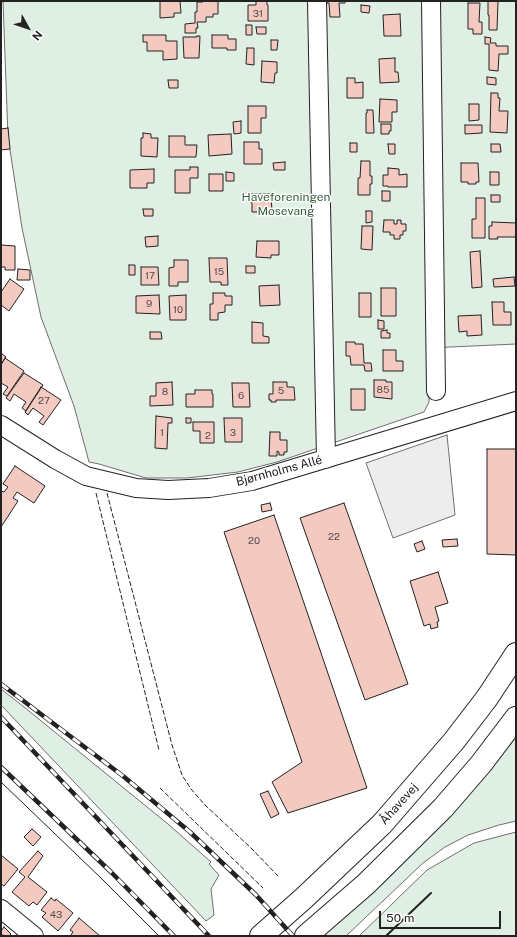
<!DOCTYPE html>
<html>
<head>
<meta charset="utf-8">
<style>
  body { margin:0 }
  #map { position:relative; width:517px; height:937px; overflow:hidden; background:#fff; font-family:"Public Sans",sans-serif }
  canvas { display:block }
  .frame { position:absolute; inset:0; border:2px solid #222; pointer-events:none }
  .north { position:absolute; left:8px; top:8px; width:40px; height:40px; -webkit-text-stroke:3px #fff; paint-order:stroke; rotate:130deg; font-size:11px; font-weight:700; line-height:16px; text-align:center; color:#222 }
  .north::after { content:''; display:block; margin:auto; width:14px; height:18px; background:#222; clip-path:polygon(50% 0,100% 100%,50% 72%,0 100%) }
  .scale { position:absolute; left:379px; top:911px; width:122px; height:18px; box-sizing:border-box; border:2px solid #222; border-top:0; padding-left:5px; font-size:12px; line-height:14px; white-space:nowrap; color:#222; -webkit-text-stroke:3px #fff; paint-order:stroke }
</style>
</head>
<body>
<div id="map">
<canvas width="517" height="937"></canvas>
<div class="frame"></div>
<div class="north">N</div>
<div class="scale">50 m</div>
</div>
<script>
const c = document.querySelector('canvas').getContext('2d');
c.lineJoin = 'round';
function fill(path, color) {
  c.fillStyle = color;
  c.fill(path, 'evenodd');
}
function poly(rows) {
  const path = new Path2D();
  for (const r of rows) {
    path.moveTo(r[0], r[1]);
    for (let i = 2; i < r.length; i += 2) path.lineTo(r[i], r[i + 1]);
  }
  return path;
}
function strokePath(path, color, width, dash) {
  c.strokeStyle = color;
  c.lineWidth = width;
  c.lineCap = dash ? 'butt' : 'round';
  c.setLineDash(dash || []);
  c.stroke(path);
}
function write(font, color, halo, rows, align = 'center') {
  c.font = font + ' "Public Sans",sans-serif';
  c.lineWidth = 3;
  c.setLineDash([]);
  c.textBaseline = 'middle';
  c.strokeStyle = halo;
  c.fillStyle = color;
  for (const [text, x, y, turn = 0] of rows) {
    c.save();
    c.translate(x, y);
    c.rotate((+turn || 0) * Math.PI / 180);
    c.textAlign = isNaN(turn) ? turn : align;
    if (halo) c.strokeText(text, 0, 0);
    c.fillText(text, 0, 0);
    c.restore();
  }
}
const green = poly([
  [3,1,516,1,516,344,429,348,429,402,424,412,277,462,238,472,187,478,146,478,99,464,89,462,74,406,41,317,22,228,8,137,3,1],
  [1,689,24,707,168,824,211,862,209,864,219,875,211,889,214,915,206,921,1,705,1,689],
  [516,736,516,821,499,825,468,835,445,847,423,863,346,936,323,936,397,869,442,824,516,736],
  [516,832,516,936,359,936,427,870,474,843,516,832]
]);
fill(green, '#e0efe3');
strokePath(green, '#6f6f6f', 1);
const parking = poly([
  [447,435,455,515,393,538,366,463,447,435]
]);
fill(parking, '#ededed');
strokePath(parking, '#6f6f6f', 1);
const building = poly([
  [160,1,180,1,181,13,174,13,174,17,160,18,160,1],
  [203,1,218,1,218,14,213,14,213,17,206,17,206,22,197,22,198,28,196,28,196,33,185,33,185,24,195,23,195,12,197,12,197,2,203,2,203,1],
  [256,1,267,1,267,5,268,5,268,21,248,21,248,5,256,5,256,1],
  [327,1,345,1,345,3,339,3,340,17,330,17,329,3,327,3,327,1],
  [488,1,498,1,497,30,489,30,489,15,488,15,488,1],
  [468,3,480,3,479,22,482,22,482,34,473,34,473,29,468,29,468,3],
  [361,5,370,6,369,13,361,12,361,5],
  [400,14,401,36,384,36,383,15,400,14],
  [246,25,252,25,252,35,246,35,246,25],
  [256,27,266,27,266,34,257,34,256,27],
  [143,35,166,35,166,41,177,41,177,59,163,60,163,51,147,51,147,42,143,42,143,35],
  [212,35,228,35,228,39,236,39,236,50,227,50,227,48,212,48,212,35],
  [197,36,200,36,199,58,184,58,183,37,197,37,197,36],
  [485,37,491,38,490,43,496,43,496,46,508,46,508,54,499,54,498,71,489,70,489,44,485,44,485,37],
  [271,40,278,40,277,50,271,50,271,40],
  [247,48,254,48,254,65,246,64,247,48],
  [395,58,395,72,398,72,399,82,380,83,379,59,395,58],
  [262,61,277,62,277,73,275,73,274,83,261,82,262,61],
  [487,77,496,78,496,85,487,84,487,77],
  [347,78,355,78,355,83,363,82,363,98,347,98,347,78],
  [168,80,178,80,178,88,169,88,168,80],
  [491,93,498,93,498,98,500,98,499,111,508,111,507,133,490,132,491,93],
  [380,99,397,100,397,112,392,112,392,122,379,122,380,99],
  [469,104,479,104,479,120,469,121,469,104],
  [248,106,266,106,266,118,261,118,261,133,248,133,248,106],
  [367,110,373,110,374,133,366,133,366,113,367,113,367,110],
  [241,121,241,133,234,134,233,122,241,121],
  [381,124,391,124,391,131,389,131,389,134,381,134,381,124],
  [465,125,482,125,482,133,465,134,465,125],
  [8,128,10,149,1,150,1,129,8,128],
  [143,133,151,134,151,138,158,138,157,157,141,156,141,138,143,138,143,133],
  [231,134,232,154,209,156,208,135,231,134],
  [169,136,185,136,185,145,197,145,196,157,169,157,169,136],
  [244,142,259,142,259,149,262,149,262,164,244,164,244,142],
  [350,143,357,143,357,152,350,152,350,143],
  [388,144,395,144,395,154,389,154,388,144],
  [491,144,500,144,501,152,491,152,491,144],
  [361,161,370,161,370,176,372,176,372,184,370,184,370,195,358,195,358,178,360,178,361,161],
  [285,162,285,170,274,170,273,163,285,162],
  [461,163,478,163,479,182,476,182,476,184,468,184,468,182,461,182,461,163],
  [190,167,198,167,198,178,190,178,190,193,175,193,175,170,190,170,190,167],
  [388,168,399,169,399,175,407,174,407,187,388,187,388,186,383,186,383,175,388,175,388,168],
  [154,169,154,183,147,183,147,188,130,188,130,170,154,169],
  [226,172,234,173,234,181,226,181,226,172],
  [490,172,499,172,499,185,490,185,490,172],
  [209,174,223,174,223,191,209,191,209,174],
  [382,191,390,191,390,201,382,201,382,191],
  [250,194,271,194,272,212,252,212,252,202,250,202,250,194],
  [491,195,500,195,500,202,491,202,491,195],
  [476,198,485,198,485,238,472,238,472,219,476,219,476,198],
  [143,209,153,209,153,216,144,216,143,209],
  [366,211,372,211,372,222,366,223,366,211],
  [384,220,394,220,394,224,397,224,397,220,401,220,401,224,406,224,406,231,403,231,403,235,400,235,400,239,394,239,394,235,390,235,390,232,383,232,384,220],
  [492,222,516,223,516,237,497,237,498,239,489,239,489,226,492,226,492,222],
  [362,226,373,226,372,250,361,249,362,226],
  [158,236,158,246,146,247,145,237,158,236],
  [257,241,279,241,279,255,271,255,271,258,256,257,257,241],
  [1,245,15,246,15,270,5,270,5,267,1,267,1,245],
  [480,251,482,287,472,288,470,252,480,251],
  [209,258,227,258,228,285,221,285,221,282,210,282,209,258],
  [174,260,188,260,188,282,178,282,178,286,169,286,169,268,174,267,174,260],
  [129,265,135,265,135,275,129,275,129,265],
  [246,266,255,266,255,273,246,273,246,266],
  [141,267,158,267,159,285,141,285,141,267],
  [18,269,30,270,30,280,17,280,18,269],
  [514,277,515,286,494,287,493,279,514,277],
  [10,279,24,289,9,311,1,305,1,292,10,279],
  [279,285,280,305,260,306,259,286,279,285],
  [381,288,396,288,396,316,381,316,381,288],
  [213,293,225,293,225,296,232,296,232,305,225,305,225,312,218,313,218,320,210,320,210,304,213,304,213,293],
  [359,293,371,293,371,317,359,317,359,293],
  [159,295,160,314,136,313,136,296,159,295],
  [186,295,186,320,170,320,169,296,186,295],
  [492,302,504,302,504,312,511,312,511,325,493,325,492,302],
  [481,315,482,335,467,336,467,331,459,332,458,316,481,315],
  [378,320,384,321,384,329,378,329,378,320],
  [252,322,263,323,263,336,269,337,269,343,252,343,252,322],
  [387,330,387,333,390,333,390,338,381,338,381,331,387,330],
  [150,332,161,332,162,339,150,339,150,332],
  [346,342,355,342,355,344,363,344,364,363,371,363,372,371,365,371,364,365,351,365,350,356,346,356,346,342],
  [383,350,396,350,396,361,403,361,403,371,383,371,383,350],
  [1,353,6,357,1,364,1,353],
  [5,358,24,371,7,396,3,394,8,387,1,383,1,365,5,358],
  [24,373,43,385,26,411,22,408,26,402,14,394,10,401,6,398,24,373],
  [374,380,386,380,386,382,392,382,392,399,374,397,374,380],
  [172,382,173,405,150,406,150,396,156,396,156,383,172,382],
  [273,382,287,382,287,387,294,387,295,400,276,400,276,402,271,402,271,400,269,400,269,394,273,394,273,382],
  [232,383,249,383,250,407,233,407,232,383],
  [41,387,61,400,43,425,39,422,44,416,33,408,28,415,25,412,41,387],
  [351,389,365,389,365,410,351,410,351,389],
  [195,390,212,390,212,394,213,394,213,407,186,407,186,394,195,394,195,390],
  [156,416,172,418,172,423,168,423,167,449,155,448,156,416],
  [186,418,191,418,191,423,186,423,186,418],
  [224,418,242,418,242,442,225,442,224,418],
  [193,422,214,422,214,443,200,443,200,431,193,431,193,422],
  [270,432,280,432,280,440,287,440,287,452,284,452,284,455,279,455,279,452,277,451,277,456,269,456,270,432],
  [487,449,516,449,516,555,487,554,487,449],
  [15,466,45,486,34,503,17,492,13,498,18,501,1,527,1,491,4,492,8,487,3,484,15,466],
  [270,503,272,510,262,512,261,505,270,503],
  [344,503,408,684,365,700,300,518,344,503],
  [274,515,367,788,288,813,272,782,302,762,224,532,274,515],
  [457,539,458,546,443,547,442,540,457,539],
  [422,541,425,549,417,552,414,544,422,541],
  [438,572,448,603,435,607,439,621,437,622,438,627,431,629,430,624,424,626,410,581,438,572],
  [268,791,279,814,271,818,260,794,268,791],
  [32,829,41,837,33,846,24,837,32,829],
  [38,851,43,856,28,877,47,892,37,905,33,902,29,906,12,892,25,877,19,872,38,851],
  [1,855,18,869,4,886,1,884,1,855],
  [51,898,55,901,56,899,73,913,58,931,42,917,46,913,41,910,51,898],
  [79,918,100,936,70,936,73,932,70,930,79,918],
  [4,927,11,934,9,936,1,935,1,931,4,927]
]);
fill(building, '#f3c9c0');
strokePath(building, '#222', 1);
const minor = poly([
  [317,1,326,459],
  [431,1,436,391],
  [1,425,55,459,86,476,136,488,168,490,209,488,252,481,516,401],
  [1,909,34,936]
]);
const major = poly([
  [261,936,304,898,382,824,454,741,487,698,516,654],
  [306,936,366,884,443,808,481,764,516,718]
]);
strokePath(minor, '#222', 20);
strokePath(major, '#222', 24);
strokePath(minor, '#fff', 18);
strokePath(major, '#fff', 22);
strokePath(poly([
  [1,782,103,880,159,936]
]), '#222', 1);
const rail = poly([
  [1,684,123,776,190,832,256,895,293,936],
  [1,717,209,936],
  [1,767,111,872,174,936]
]);
strokePath(rail, '#222', 4.5);
strokePath(rail, '#fff', 3, [9]);
strokePath(poly([
  [96,493,159,750],
  [107,493,172,745,182,775,191,789,205,805,251,848,278,876],
  [160,788,263,888]
]), '#222', 1, [5, 2]);
strokePath(poly([
  [386,936,431,893]
]), '#222', 2);
write('10px', '#564c4a', null, [
  ["31",258,14],
  ["15",219,272],
  ["17",150,276],
  ["9",149,304],
  ["10",178,310],
  ["85",383,390],
  ["5",281,391],
  ["8",165,392],
  ["6",241,396],
  ["27",44,401],
  ["1",162,433],
  ["3",233,433],
  ["2",208,436],
  ["22",334,537],
  ["20",254,541],
  ["43",56,915]
]);
write('12px', '#2f5e38', '#fff', [
  ["Haveforeningen",286,197],
  ["Mosevang",286,211]
]);
write('12px', '#222', '#fff', [
  ["Bjørnholms Allé",279,471,-15],
  ["Åhavevej",399,804,-48]
]);
</script>
</body>
</html>
